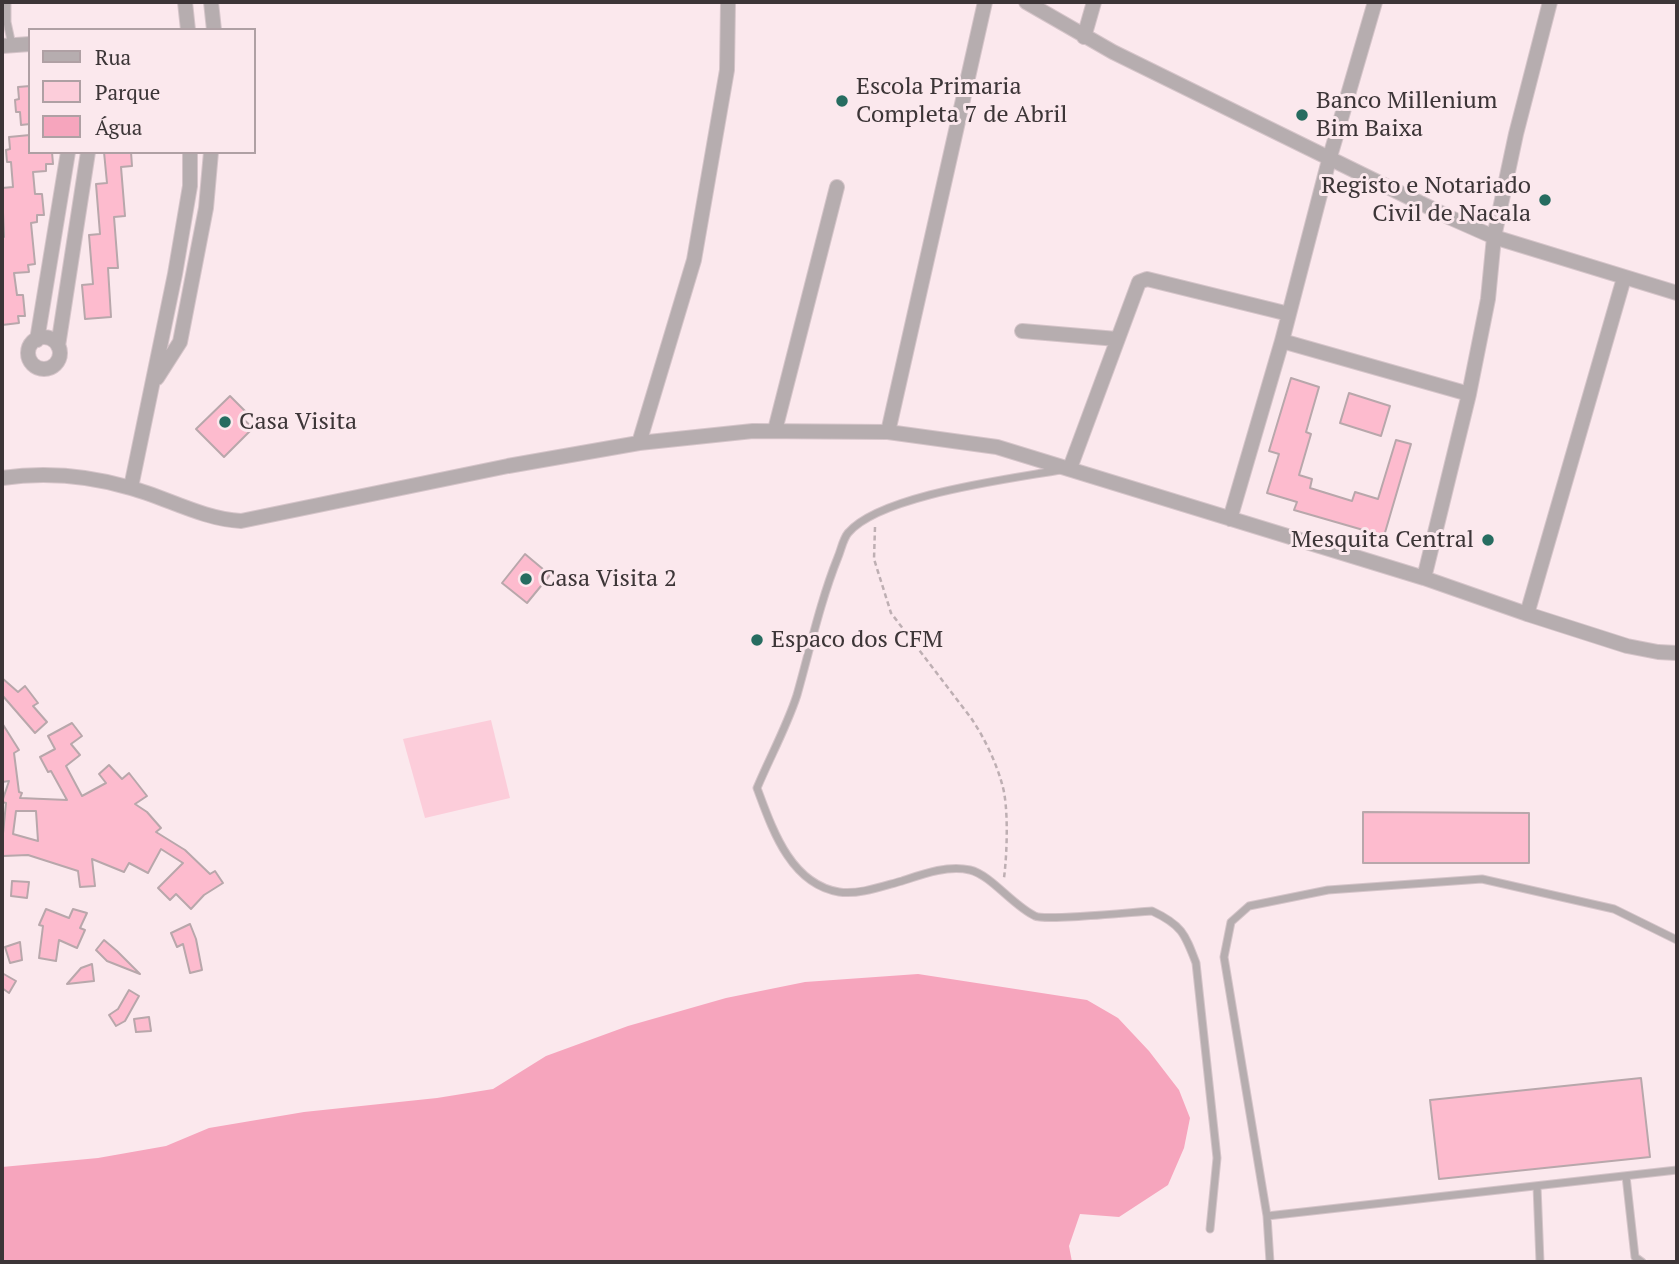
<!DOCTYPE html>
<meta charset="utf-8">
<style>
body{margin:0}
#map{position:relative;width:1679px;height:1264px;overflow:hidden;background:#fbe8ed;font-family:"PT Serif",serif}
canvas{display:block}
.frame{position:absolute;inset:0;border:4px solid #3c3537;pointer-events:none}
.legend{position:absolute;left:28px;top:28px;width:228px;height:126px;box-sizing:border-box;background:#fbe8ed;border:2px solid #afa0a4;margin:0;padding:9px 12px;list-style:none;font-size:21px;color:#3c3537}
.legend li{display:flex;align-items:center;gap:14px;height:35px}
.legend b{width:35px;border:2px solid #afa0a4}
</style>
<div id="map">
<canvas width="1679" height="1264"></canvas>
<div class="frame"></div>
<ul class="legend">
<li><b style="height:9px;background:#b6adaf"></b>Rua</li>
<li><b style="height:19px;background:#fccdda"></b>Parque</li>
<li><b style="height:19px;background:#f6a5bd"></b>Água</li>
</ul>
</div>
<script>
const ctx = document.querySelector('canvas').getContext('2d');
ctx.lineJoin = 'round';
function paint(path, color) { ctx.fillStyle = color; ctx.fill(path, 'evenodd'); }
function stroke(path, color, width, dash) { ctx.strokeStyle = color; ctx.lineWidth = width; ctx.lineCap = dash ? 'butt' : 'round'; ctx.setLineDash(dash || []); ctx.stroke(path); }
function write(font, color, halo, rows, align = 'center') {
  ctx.font = font + ' "PT Serif",serif'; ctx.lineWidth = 6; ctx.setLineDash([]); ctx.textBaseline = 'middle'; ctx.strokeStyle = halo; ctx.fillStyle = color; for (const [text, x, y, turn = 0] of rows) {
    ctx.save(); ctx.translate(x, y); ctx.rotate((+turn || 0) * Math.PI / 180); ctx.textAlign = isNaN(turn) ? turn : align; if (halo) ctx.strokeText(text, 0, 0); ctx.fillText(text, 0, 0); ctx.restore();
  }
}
const green = new Path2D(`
 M491 720 510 798 425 818 403 739Z`);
const water = new Path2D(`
 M918 974 1087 1000 1118 1018 1149 1051 1179 1090 1190 1118 1184 1148 1168 1185 1119 1217 1080 1214 1069 1246 1072 1262H2V1167L98 1158 166 1146 209 1128 304 1112 437 1098 493 1089 546 1056 628 1026 726 998 805 982Z`);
const building = new Path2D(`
 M30 86V124L21 125 20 112H16L15 100 19 99 18 87Z
 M30 135V152H52L53 164H46V171L33 172 35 194H42L44 215H37V222L31 223 35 264 28 265 29 272 14 273 17 295H23L25 316H18L19 323 2 325V237H4L2 188 13 187 11 162H7L6 150 10 149 9 137Z
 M104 152H131L132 166 121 167 125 216 114 217 118 268H108L111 317 85 319 82 285 93 284 89 235 100 234 96 184 107 183Z
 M1291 378 1319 387 1306 432 1311 434 1299 475 1312 479 1310 488 1352 501 1355 492 1378 499 1396 440 1411 444 1384 536 1294 510 1297 502 1267 493 1279 454 1269 451Z
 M1349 393 1390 406 1381 436 1340 423Z
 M230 396 246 412 241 417 253 428 224 457 196 429Z
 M525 554 550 575 527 603 502 583Z
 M2 678 18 692 25 686 38 703 33 706 47 722 35 733 2 695Z
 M2 723 19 750 14 753 19 792 22 793 20 798 67 800 51 771 48 772 40 757 55 749 48 736 72 723 82 736 71 744 80 755 66 766 82 796 106 783 99 774 109 765 122 779 129 773 147 796 135 804 147 812 161 828 156 832 185 850 210 874 215 871 223 883 204 895 191 909 176 894 170 900 158 888 183 863 161 849 148 873 129 863 124 872 92 859 95 886 80 887 78 871 28 855 3 856 2 844 6 803 2 802 9 781 2 782ZM16 811H36L38 841 13 834Z
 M1363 812 1529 813V863H1363Z
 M12 881 29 882 27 898 11 896Z
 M46 909 69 918 73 909 87 913 80 928 85 930 77 948 59 940 56 961 39 958 43 926 39 925Z
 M190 924 196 939 202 970 190 973 183 944 177 947 171 933Z
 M104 940 117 951 140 974 107 961 96 950Z
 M20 942 22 960 10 963 5 947Z
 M92 964 94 981 67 984 81 968Z
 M2 973 16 981 9 993 2 988Z
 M129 990 139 996 125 1021 116 1026 109 1015 118 1009Z
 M149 1017 151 1031 136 1032 134 1019Z
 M1641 1078 1650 1157 1439 1179 1430 1100Z`);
const path = new Path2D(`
 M875 527 874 559 891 613 971 718C984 737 996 762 1002 784 1009 806 1007 855 1004 878`);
const lane = new Path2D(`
 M7 2V22L12 45
 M1060 470C1010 479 880 495 848 533 843 539 841 550 838 557 820 602 810 649 797 695 787 726 770 757 757 788 772 828 790 884 839 892 859 895 883 886 902 881 923 874 947 865 970 870 991 875 1013 906 1035 916 1044 921 1134 912 1152 911 1182 925 1185 934 1196 963L1217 1158 1210 1229
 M1626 1176 1635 1257 1642 1262
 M1537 1186 1540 1262
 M1267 1216 1677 1170
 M1270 1262 1267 1216 1224 957 1231 922 1249 906 1328 890 1482 879 1614 909 1677 940`);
const street = new Path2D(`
 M185 2 188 30
 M211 2 214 30
 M1026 2 1113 52 1451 218 1494 237 1677 293
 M1084 37 1094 2
 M2 46 30 44
 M1022 331 1117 339
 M28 353a16 16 0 1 1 32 0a16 16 0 1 1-32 0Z
 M37 340 68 152
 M1282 341 1469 394
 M58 346 88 152
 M157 378 180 342 206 208 211 152
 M775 430 837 187
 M888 432 985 2
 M639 443 694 260 727 70 728 2
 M1070 468 1139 282 1147 279 1289 314
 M2 478C44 472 90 476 131 488 167 498 203 519 241 521L508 466 639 443 753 431 888 432 997 447 1424 578 1527 614 1627 646 1658 652 1677 653
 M131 487 175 274 190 186V152
 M1230 519 1282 341 1329 160 1375 2
 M1424 578 1469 394 1488 299 1494 237 1516 134 1550 2
 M1527 614 1624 278`);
const markers = [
 [842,101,7,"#266c60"],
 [1302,115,7,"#266c60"],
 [1545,200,7,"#266c60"],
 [225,422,7,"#266c60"],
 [1488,540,7,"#266c60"],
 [526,579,7,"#266c60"],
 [757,640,7,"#266c60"]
];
const poiNames = [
 ["Escola Primaria",856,87],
 ["Completa 7 de Abril",856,115],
 ["Banco Millenium",1316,101],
 ["Bim Baixa",1316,129],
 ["Registo e Notariado",1531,186,"right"],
 ["Civil de Nacala",1531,214,"right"],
 ["Casa Visita",239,422],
 ["Mesquita Central",1474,540,"right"],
 ["Casa Visita 2",540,579],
 ["Espaco dos CFM",771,640]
];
paint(green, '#fccdda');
paint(water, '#f6a5bd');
paint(building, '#fdbbce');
stroke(building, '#b8a7ab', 2);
stroke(lane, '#d5c4c9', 9);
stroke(street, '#d5c4c9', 16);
stroke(path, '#beafb3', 2.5, [5, 3.5]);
stroke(lane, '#b6adaf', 7);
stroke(street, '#b6adaf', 14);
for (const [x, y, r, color] of markers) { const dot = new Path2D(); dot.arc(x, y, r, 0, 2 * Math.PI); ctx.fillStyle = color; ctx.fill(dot); stroke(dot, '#fbe8ed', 2.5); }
write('24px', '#3c3537', '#fbe8ed', poiNames, 'left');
</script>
